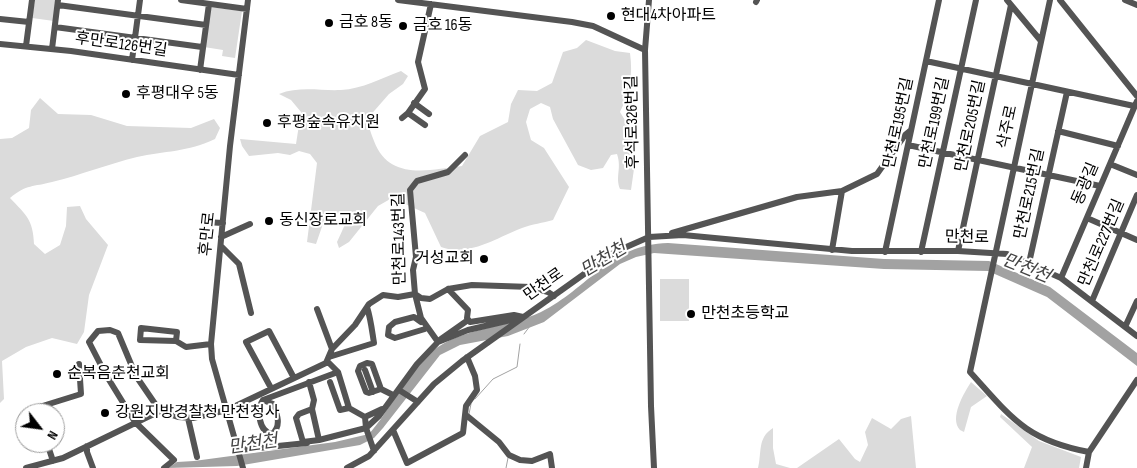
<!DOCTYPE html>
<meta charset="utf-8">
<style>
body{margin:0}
#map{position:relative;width:1137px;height:468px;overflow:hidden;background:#fff;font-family:"Sofia Sans Condensed",sans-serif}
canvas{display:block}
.north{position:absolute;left:15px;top:403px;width:50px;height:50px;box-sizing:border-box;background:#fff;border:1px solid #999;border-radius:50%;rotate:120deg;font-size:14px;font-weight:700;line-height:20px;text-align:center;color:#000}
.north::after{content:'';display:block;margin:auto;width:18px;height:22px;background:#000;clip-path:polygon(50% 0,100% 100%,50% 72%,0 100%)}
</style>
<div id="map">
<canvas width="1137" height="468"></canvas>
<div class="north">N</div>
</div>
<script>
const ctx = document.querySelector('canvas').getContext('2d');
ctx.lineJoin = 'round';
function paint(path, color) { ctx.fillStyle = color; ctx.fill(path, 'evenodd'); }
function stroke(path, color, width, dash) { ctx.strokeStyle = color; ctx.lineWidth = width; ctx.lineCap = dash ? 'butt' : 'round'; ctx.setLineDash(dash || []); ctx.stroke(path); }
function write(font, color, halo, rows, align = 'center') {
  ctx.font = font + ' "Sofia Sans Condensed","Noto Sans KR",sans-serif'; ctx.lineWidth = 4; ctx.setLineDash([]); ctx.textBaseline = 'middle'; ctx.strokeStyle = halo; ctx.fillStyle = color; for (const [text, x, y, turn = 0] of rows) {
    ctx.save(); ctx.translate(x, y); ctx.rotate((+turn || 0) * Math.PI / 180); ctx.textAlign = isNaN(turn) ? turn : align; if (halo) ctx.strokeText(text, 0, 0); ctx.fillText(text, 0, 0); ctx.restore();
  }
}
const green = new Path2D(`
 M35 0H56L54 21 32 18Z
 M210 7 242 11 235 58 222 56 223 50 204 47Z
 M586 40 615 51 630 53C633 76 630 91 620 112L632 132 634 169 631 190 620 189C615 176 622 169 617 154L611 155 603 168 591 170 578 165 553 119 550 107 541 103 530 109 526 122 531 140 544 148 569 187 553 220C543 223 532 224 522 228 496 238 469 257 441 247L425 213 392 198 378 206 349 242 339 248 337 242 348 218 340 213 326 215 316 244 307 242 317 163 310 154 299 151 290 155 278 153 249 156 242 146 240 139 296 144 301 112 291 100 279 94C299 86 320 91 341 90 362 89 382 78 401 71L408 76 403 84 389 94 368 118C368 126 371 133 374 141 389 181 428 170 462 166L480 136 508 122 511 104 518 90 537 91 552 83 563 52 577 48Z
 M40 98 58 114 91 115 127 126 191 128 214 119 220 128 215 139C188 152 164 151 137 157 108 164 81 175 52 182 33 187 27 184 10 198 26 215 33 219 34 244L45 254 60 245 66 226 67 207 80 206 86 219 108 245 89 295 84 332 77 344 52 338 26 347 2 361 4 399 0 403V139L12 138 29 128 31 110Z
 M660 279H689V321H660Z
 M971 382 987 396 971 407 964 432 960 430C949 418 964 393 971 382Z
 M1001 414 1039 441 1081 457 1079 468H1024L1032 447 1000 417Z
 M911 416 916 468H797L839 439 855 459 860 462 868 445 865 432 872 418 891 429 901 419Z
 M773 428V448L776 464 790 468H758C762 453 757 438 773 428Z`);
const water = new Path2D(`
 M668 243 884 259 989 261 1050 287 1137 353V366L1047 297 988 271 884 269 654 253 636 257 620 264 544 322 508 336 460 345 440 355 383 428 374 438 360 445 237 466 168 468 177 462 194 461 335 442 369 434C391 410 406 371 431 352 464 326 505 329 541 312 588 289 610 244 668 243Z`);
const stream = new Path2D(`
 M524 334 530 326
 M475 399 493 379 517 367 520 344
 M469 414 471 404
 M506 468 508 458`);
const minor = new Path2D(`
 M181 0 247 9
 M398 0 572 22 593 26 645 50
 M649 0 645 50 651 406 654 468
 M1007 0 1041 41
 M1050 0 970 372C1011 417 1025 440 1089 452
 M1060 0 1137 96
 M1125 0 1137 5
 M756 2 757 0
 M58 5 206 25
 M0 19 29 22
 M55 27 202 47
 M0 44 71 51 239 75
 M26 46 32 0
 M52 49 58 0
 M132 60 140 0
 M926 61 1134 106
 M200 70 209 4
 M414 103 429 114
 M408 113 425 125
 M402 118 408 113 425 89 418 62 431 4
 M1058 131 1118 146
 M908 145 1100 186
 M1110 164 1137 175
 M1087 218 1137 240
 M205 222 223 223
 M672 233 797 197 842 191 877 174 905 135 911 130
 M221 237 250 224
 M221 246 239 264 251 313
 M832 250 842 191
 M958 251 1011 5
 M885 252 939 0
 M921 252 976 0
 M1029 263 1067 92
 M1061 278 1137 101
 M448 289 468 310 467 318 470 322 514 315 523 317
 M1092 301 1137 195
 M317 309 332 349
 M421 322 414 317 395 322 389 327 388 335 395 338 425 329
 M1125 327 1137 301
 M441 339 468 320
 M176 341 140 340 141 328 177 332 176 341 186 347 211 344
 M438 342 468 330 515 319
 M329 357 374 343C372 331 371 320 367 307
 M326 363H329L338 372 349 408
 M365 370 373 392
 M309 382 314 400 312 409 319 440
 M330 382 340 410 349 408 365 417 366 428 374 451
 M271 388 246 342 269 331 294 378
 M381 389 369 393 366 392 358 371 360 366 367 363 372 364 381 389 393 395
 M399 390 418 402
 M263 400 273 404C277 414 282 426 272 434 259 432 256 410 263 400L338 372
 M312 409 299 414 296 418 303 442 319 440 366 428 379 416 417 364 438 342 421 318 415 294 413 270 416 257 410 190 417 181 448 172 465 155
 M160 411 136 376 118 333 110 330 98 331 89 342 106 375 135 422 174 460 164 468
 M38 413 36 408 81 394 79 364
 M466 415 499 442 509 455 520 460 532 461 550 454 552 468
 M365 417 382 409
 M188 418 197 457
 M393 430 407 463 463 433 466 406 477 390 475 376 467 357
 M47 443 53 461
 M87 446V452L93 468
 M239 450 307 443
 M26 468 63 458 160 411 178 417 193 418 227 410 326 363 332 349 355 325 369 304 383 295 398 297 415 294 421 298 430 299 448 289 472 285 531 287 548 292 554 296
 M243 468 212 359 211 344 230 146 248 0
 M347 468 369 456 434 384 462 361 615 252 649 237 683 235 852 251H958L1007 254 1061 278 1137 336
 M1086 468 1089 452 1137 380`);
const markers = [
 [611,16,5,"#000"],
 [329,23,5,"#000"],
 [403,26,5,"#000"],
 [126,94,5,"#000"],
 [267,123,5,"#000"],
 [269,221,5,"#000"],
 [484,259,5,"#000"],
 [691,314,5,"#000"],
 [57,374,5,"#000"],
 [105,413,5,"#000"]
];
const poiNames = [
 ["현대4차아파트",621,16],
 ["금호 8동",339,23],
 ["금호 16동",413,26],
 ["후평대우 5동",136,94],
 ["후평숲속유치원",277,123],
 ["동신장로교회",279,221],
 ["거성교회",474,259,"right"],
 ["만천초등학교",701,314],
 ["순복음춘천교회",67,374],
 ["강원지방경찰청 만천청사",115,413]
];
const streetNames = [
 ["후만로126번길",121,45,8],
 ["후석로326번길",633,122,-91],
 ["만천로195번길",899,123,-78],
 ["만천로199번길",935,123,-78],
 ["만천로205번길",971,126,-78],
 ["삭주로",1008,127,-78],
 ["동광길",1086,184,-67],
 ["만천로215번길",1030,194,-78],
 ["후만로",208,234,-84],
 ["만천로",967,238,1],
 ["만천로143번길",400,239,-91],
 ["만천로227번길",1102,243,-67],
 ["만천로",544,285,-35]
];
const waterNames = [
 ["만천천",604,260,-31],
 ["만천천",1026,269,22],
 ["만천천",253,445,-8]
];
paint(green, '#dbdbdb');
paint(water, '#a2a2a2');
stroke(stream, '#a2a2a2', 1);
stroke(minor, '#545454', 6);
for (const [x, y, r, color] of markers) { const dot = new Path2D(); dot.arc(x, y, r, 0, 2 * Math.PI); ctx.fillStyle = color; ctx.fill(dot); stroke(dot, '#fff', 2); }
write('16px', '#000', '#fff', poiNames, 'left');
write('16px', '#000', '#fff', streetNames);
write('italic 18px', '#434343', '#fff', waterNames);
</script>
